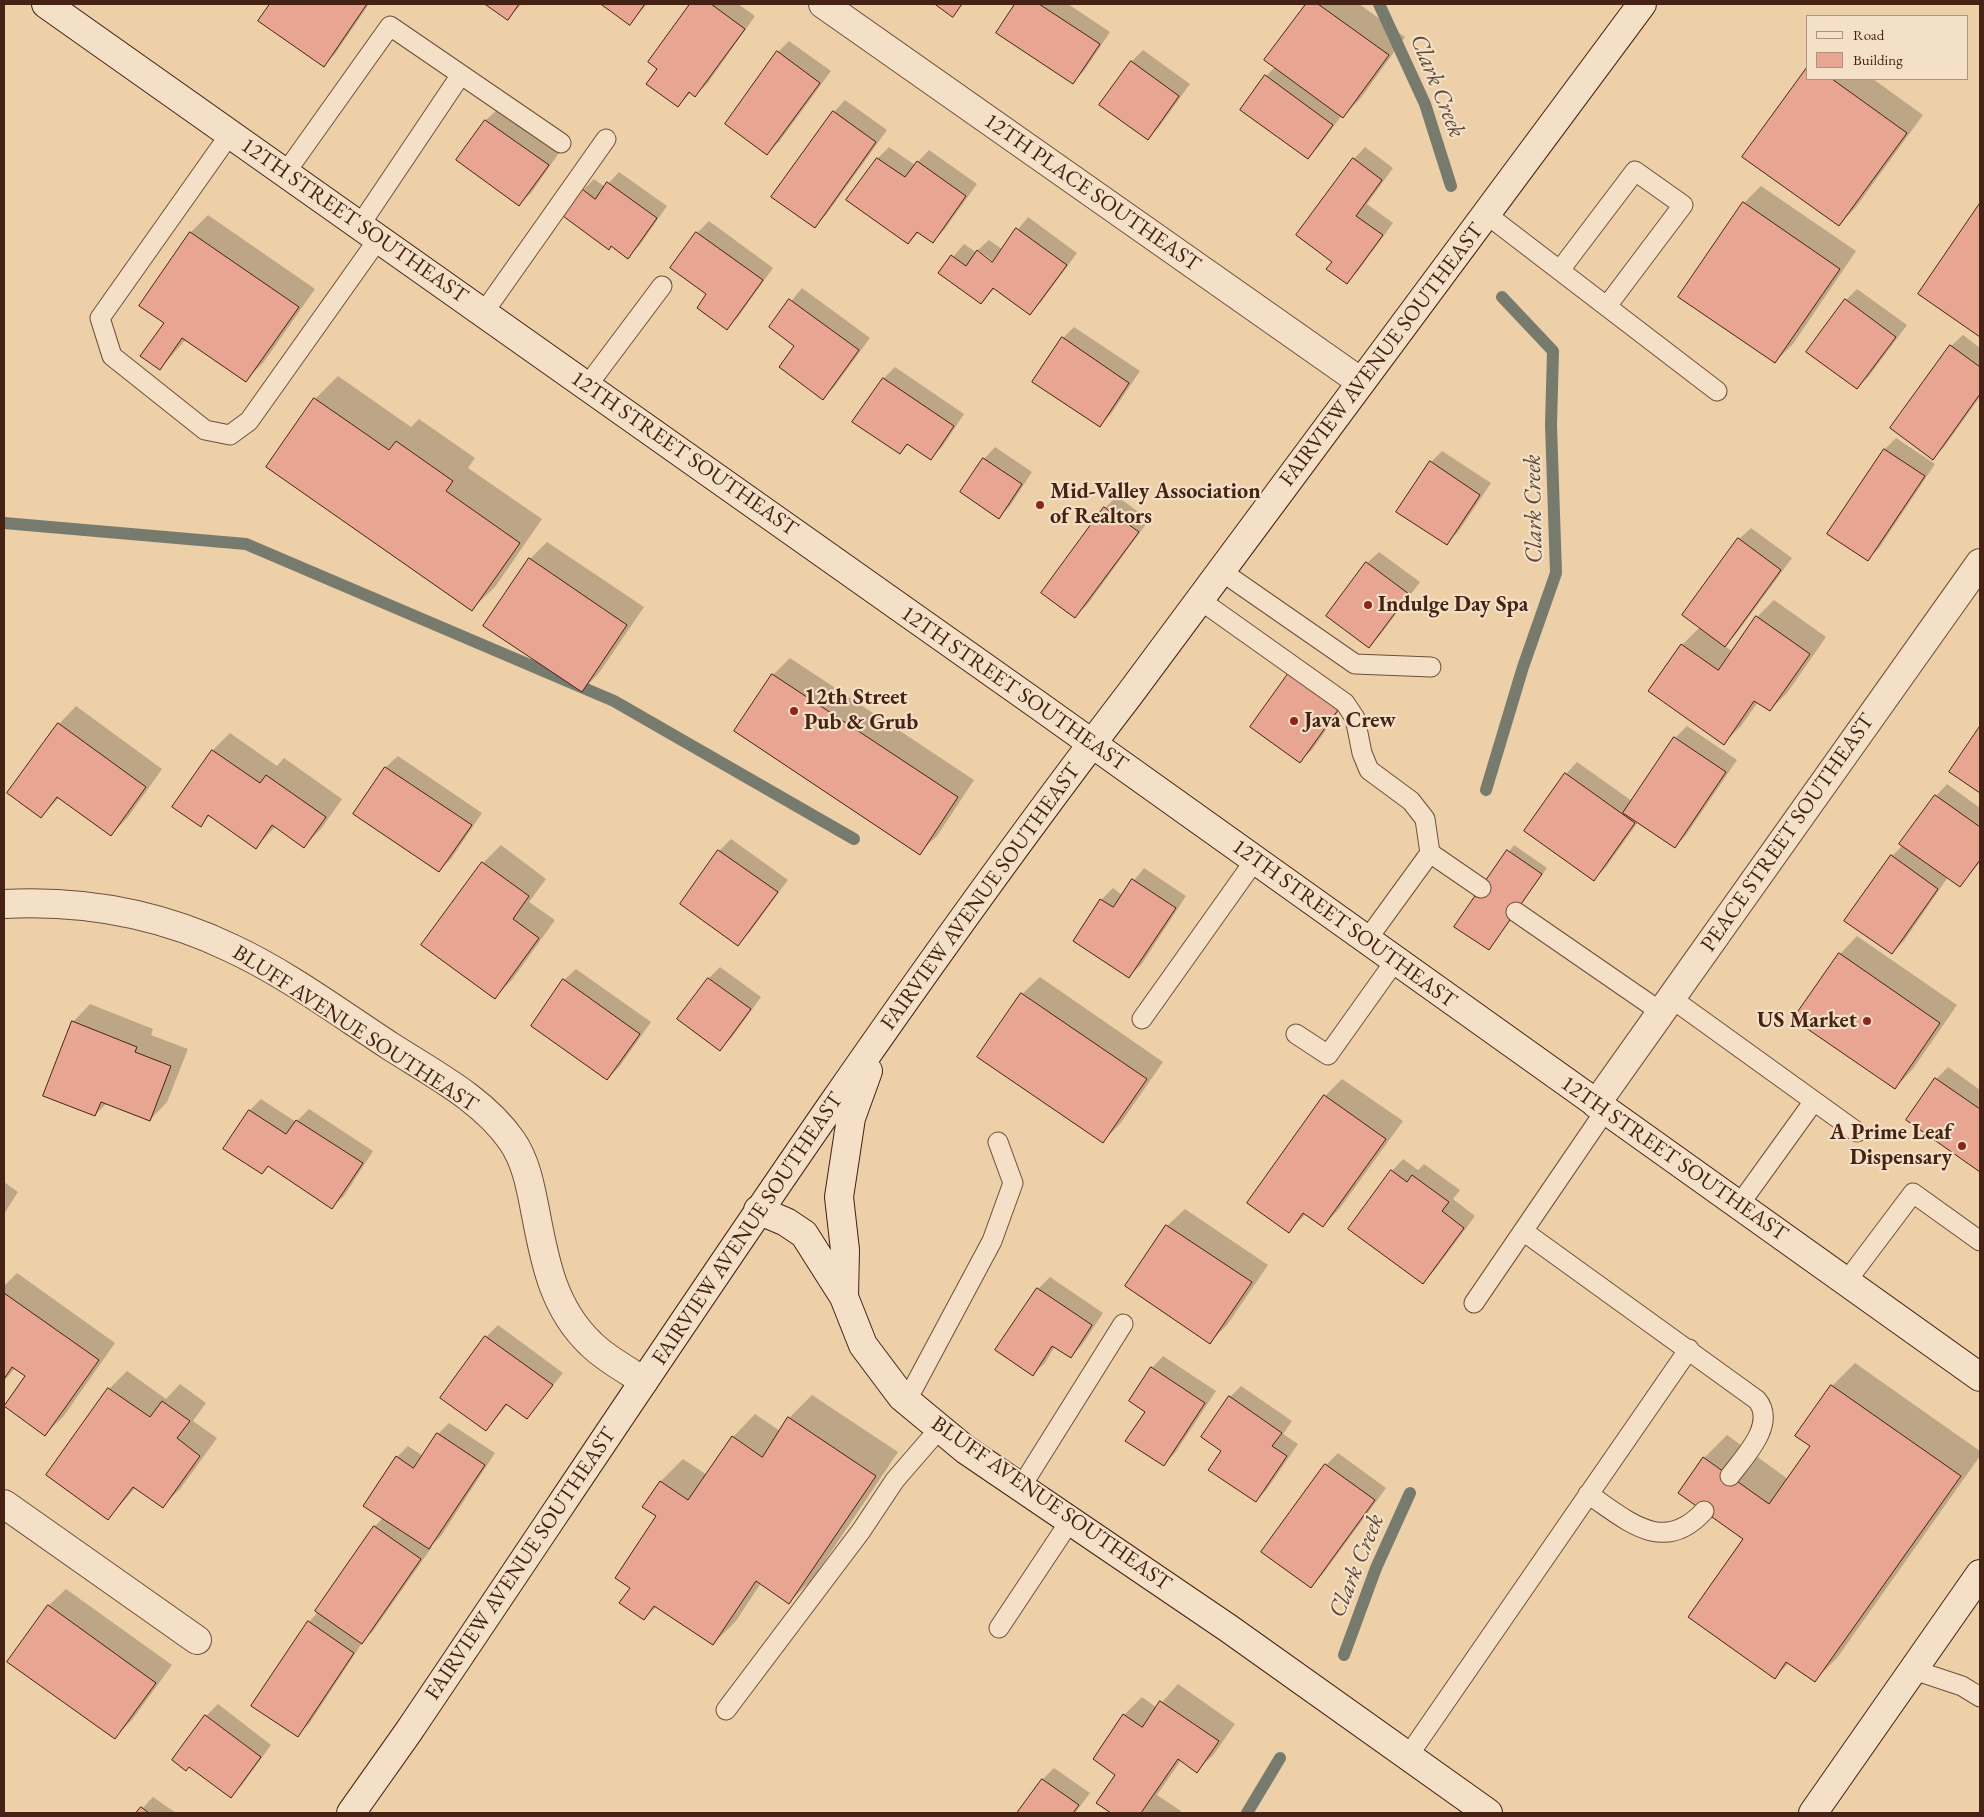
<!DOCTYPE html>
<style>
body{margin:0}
#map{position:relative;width:1984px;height:1817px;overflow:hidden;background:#edd0a8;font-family:"EB Garamond",serif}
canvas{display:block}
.frame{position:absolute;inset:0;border:5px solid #452214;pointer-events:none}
.legend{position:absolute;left:1806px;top:15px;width:162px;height:65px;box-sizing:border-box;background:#f3e0c6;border:1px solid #ad947f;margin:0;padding:6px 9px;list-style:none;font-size:15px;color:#452214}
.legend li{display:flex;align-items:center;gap:10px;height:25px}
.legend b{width:25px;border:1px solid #ad947f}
</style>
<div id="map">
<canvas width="1984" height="1817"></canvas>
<div class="frame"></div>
<ul class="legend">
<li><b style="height:6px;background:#f3e0c6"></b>Road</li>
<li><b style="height:14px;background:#e7a592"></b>Building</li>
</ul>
</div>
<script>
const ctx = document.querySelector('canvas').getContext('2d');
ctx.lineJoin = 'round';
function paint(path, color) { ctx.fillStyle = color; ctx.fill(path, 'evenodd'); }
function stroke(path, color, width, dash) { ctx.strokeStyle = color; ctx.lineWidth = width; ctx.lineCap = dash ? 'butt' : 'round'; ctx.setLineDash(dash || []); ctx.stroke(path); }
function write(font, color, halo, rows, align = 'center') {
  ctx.font = font + ' "EB Garamond",serif'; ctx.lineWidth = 4.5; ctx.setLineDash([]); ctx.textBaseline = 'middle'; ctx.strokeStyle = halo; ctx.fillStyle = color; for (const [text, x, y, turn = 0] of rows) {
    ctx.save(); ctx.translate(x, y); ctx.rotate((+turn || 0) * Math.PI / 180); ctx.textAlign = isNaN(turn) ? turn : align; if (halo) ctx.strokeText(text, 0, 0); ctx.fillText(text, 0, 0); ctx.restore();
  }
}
const shadow = new Path2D(`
 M271 4H369L335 54 323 65 259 21Z
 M487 4H522L508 18Z
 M603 4H647L630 23Z
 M692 4H738L755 16 707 84 695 95 691 92 678 106 659 69 649 62Z
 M1017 4H1068L1110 32 1084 71 1072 83 998 33Z
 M1307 4H1359L1405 37 1360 99 1343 116 1342 115 1319 146 1308 157 1266 76 1275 67 1266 60Z
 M789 41 831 71 779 142 767 153 778 52Z
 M1143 50 1190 84 1159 127 1148 138 1132 61Z
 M1808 79H1873L1923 115 1856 207 1839 225Z
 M845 100 887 130 826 215 814 226 834 112Z
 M498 109 559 153 531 193 519 204 458 160 486 120Z
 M889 147 915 165 929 150 977 184 944 230 933 241 919 232 908 243 848 200 878 158Z
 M1365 147 1393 168 1367 204 1393 223 1358 271 1346 283 1333 261 1354 159Z
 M619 172 667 206 639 246 627 257 583 190 594 179 605 187Z
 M1761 186 1856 251 1793 344 1775 362 1744 203Z
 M1980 205V335L1919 294Z
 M208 215 315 289 263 363 246 380 186 339 160 369 165 323 141 305 191 232Z
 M1028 217 1077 253 1041 302 1030 313 995 288 981 303 940 272 964 244 996 266 997 264 978 250 989 240 1002 249Z
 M709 221 773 268 738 317 727 328 708 294 671 268 697 233Z
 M802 288 870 338 834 387 823 398 796 345 770 327Z
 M1857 289 1907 325 1869 376 1857 388 1846 300Z
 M1074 327 1140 371 1111 414 1100 425 1063 338Z
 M1963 335 1980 348V397L1944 447 1933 458 1951 346Z
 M895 367 964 414 942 447 931 458 909 444 900 452 854 422 884 378Z
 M338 376 411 427 419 419 475 458 468 468 542 519 495 587 472 609 268 466 315 399Z
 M1896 438 1935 464 1879 548 1868 559 1884 450Z
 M995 447 1032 472 1010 506 999 517 984 459Z
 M1442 451 1491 483 1458 532 1446 544 1431 462Z
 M1117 496 1149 520 1087 605 1075 616 1043 592 1105 508Z
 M1751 528 1792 558 1736 634 1725 646 1733 652 1757 617 1774 600 1826 637 1787 693 1770 710 1758 702 1741 726 1724 743 1682 645 1700 627 1739 539Z
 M547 542 644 607 599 673 582 691 530 559Z
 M1379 552 1420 582 1380 635 1369 647 1367 563Z
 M790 658 974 780 937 836 919 853 773 675Z
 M1300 664 1348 698 1312 750 1300 761 1289 675Z
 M76 706 162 769 128 817 111 835 59 798 41 816 9 793 59 724Z
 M1687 726 1737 760 1686 835 1675 847 1638 822 1606 867 1594 879 1566 774 1577 762 1632 801 1675 738Z
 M1980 728V791L1951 771Z
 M230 733 277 766 284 758 342 799 321 829 304 846 276 826 256 847 210 815 200 825 174 806 213 750Z
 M398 756 482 813 451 859 439 871 355 814 386 767Z
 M1947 784 1980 808V862L1960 886 1948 877 1904 941 1892 953V856L1903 845 1936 796Z
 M731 839 788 880 749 933 738 944 681 904 719 851Z
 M501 845 546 879 529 902 555 920 512 980 495 997 423 945 483 863Z
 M1514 845 1547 868 1489 949 1456 926Z
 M1144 868 1186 896 1141 965 1129 976 1075 940 1101 900 1113 888 1122 895Z
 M1857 936 1957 1005 1912 1070 1895 1088 1795 1019 1840 954Z
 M720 967 761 997 732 1037 720 1049 679 1018 709 978Z
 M576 969 651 1022 619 1067 607 1079 564 980Z
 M1040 977 1163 1062 1120 1124 1103 1141 1022 994Z
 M90 1004 153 1029 151 1035 188 1049 167 1102 150 1120 107 1103 95 1115 73 1022Z
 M1948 1067 1980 1090V1170L1908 1119 1936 1079Z
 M1342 1079 1403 1121 1340 1208 1323 1226 1306 1214 1289 1231 1325 1096Z
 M261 1099 296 1122 309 1109 373 1151 344 1196 332 1207 269 1166 262 1173 225 1148 250 1110Z
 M1403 1159 1418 1170 1424 1164 1460 1190 1453 1199 1475 1216 1434 1271 1423 1282 1392 1171Z
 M4 1182 18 1192 4 1214Z
 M1185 1209 1268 1265 1227 1325 1210 1342 1127 1286 1167 1226Z
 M17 1273 115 1343 63 1417 45 1434 27 1376 15 1368 4 1381V1286Z
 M1050 1277 1103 1313 1082 1345 1070 1357 1055 1346 1045 1363 1033 1374 1038 1289Z
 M498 1325 563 1373 527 1418 508 1404 486 1430 442 1398 486 1337Z
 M1163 1356 1216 1391 1175 1453 1164 1464 1147 1411 1152 1368Z
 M1855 1363 1980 1451V1456L1837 1658 1814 1681 1789 1663 1775 1677 1745 1538 1704 1458 1727 1435 1788 1479 1812 1446 1797 1435 1832 1386Z
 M127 1371 166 1399 180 1384 206 1403 193 1421 217 1438 180 1489 163 1506 136 1487 108 1519 48 1475 109 1389Z
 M1241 1386 1292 1421 1283 1434 1298 1444 1267 1489 1256 1501 1223 1451 1230 1397Z
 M812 1395 898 1452 812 1580 789 1602 761 1583 736 1621 713 1644 657 1606 644 1619 631 1587 658 1516 661 1481 683 1459 707 1475 733 1437 755 1414 780 1431 789 1418Z
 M449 1423 495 1453 441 1536 431 1546 432 1547 373 1631 364 1640 309 1724 297 1735 309 1622 318 1612 316 1611 375 1526 384 1517 397 1457 408 1446 423 1456 438 1434Z
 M1338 1453 1386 1488 1322 1575 1310 1587 1263 1552 1326 1465Z
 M66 1589 172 1665 132 1720 115 1737 48 1606Z
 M1178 1684 1235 1724 1214 1754 1197 1771 1181 1760 1157 1795 1181 1811 1179 1813H1113L1098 1803 1117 1774 1094 1759 1124 1715 1142 1697 1157 1708Z
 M218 1704 271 1745 242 1785 230 1796 189 1766 206 1716Z
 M1054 1768 1090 1793 1075 1813H1019L1043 1779Z
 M153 1797 176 1813H138Z`);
const stream = new Path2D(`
 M1379 4 1425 104 1451 186
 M4 523 246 544 614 701 854 839
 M1486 790 1523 667 1556 573 1551 425 1553 351 1502 297
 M1344 1655 1376 1568 1410 1493
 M1247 1813 1280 1758`);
const building = new Path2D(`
 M270 4H367L324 67 258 21Z
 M485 4H519L508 20Z
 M601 4H645L630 25Z
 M690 4H711L745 29 695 97 689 92 678 107 646 84 657 69 648 62Z
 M935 4H962L953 17Z
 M1015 4H1039L1100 44 1073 84 996 33Z
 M1306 4H1318L1389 55 1343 118 1264 60Z
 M777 51 820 83 767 155 725 124Z
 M1131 61 1179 96 1148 140 1099 105Z
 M1808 66V79H1832L1907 133 1839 226 1742 157Z
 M1265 75 1333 125 1308 159 1240 110Z
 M833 111 876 142 815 228 771 197Z
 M485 120 549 165 519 206 456 160Z
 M877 158 905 177 917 161 966 196 933 243 917 232 908 244 846 200Z
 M1353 158 1382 180 1356 216 1383 235 1347 284 1326 269 1332 262 1296 235Z
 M607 182 657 218 628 259 611 246 609 250 563 216 582 189 595 199Z
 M1743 202 1840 269 1775 363 1678 297Z
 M1980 203V337L1918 294Z
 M1016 228 1067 265 1030 315 993 288 981 304 938 273 951 255 966 266 977 250 992 262Z
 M190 232 299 307 246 382 182 338 160 370 140 356 164 323 139 306Z
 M696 232 763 280 727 330 697 308 706 294 670 268Z
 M789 299 859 350 823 400 779 367 794 346 769 327Z
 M1845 299 1896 337 1857 389 1806 352Z
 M1062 337 1129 383 1100 427 1032 382Z
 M1950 345 1980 367V394L1933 460 1890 428Z
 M883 378 954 426 931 460 907 444 900 454 852 422Z
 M314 398 389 450 396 441 453 481 446 491 520 543 472 611 266 467Z
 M1884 449 1925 476 1868 561 1827 534Z
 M983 458 1022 484 999 519 960 492Z
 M1430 461 1480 495 1447 545 1396 512Z
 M1104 507 1139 532 1075 618 1041 593Z
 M1738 538 1781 570 1725 647 1682 615Z
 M529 558 627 625 582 692 483 626Z
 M1366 562 1409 594 1369 648 1326 616Z
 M1756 616 1810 654 1770 711 1754 701 1724 745 1648 691 1681 644 1718 670Z
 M772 674 958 797 920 855 734 731Z
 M1288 674 1338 710 1300 763 1250 727Z
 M58 723 146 787 111 836 57 797 41 818 7 793Z
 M1980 726V793L1949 772Z
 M1674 737 1726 772 1675 848 1623 813Z
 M212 750 260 783 266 775 326 817 304 848 272 825 256 849 208 815 201 827 172 807Z
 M385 767 472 825 439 872 353 814Z
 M1565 773 1635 823 1594 881 1524 831Z
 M1935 795 1980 827V860L1960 887 1899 844Z
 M718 850 778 892 738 946 680 904Z
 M1507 850 1542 874 1489 950 1454 927Z
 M1891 855 1938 889 1892 954 1844 921Z
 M482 862 529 896 513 919 539 938 495 999 421 945Z
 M1132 879 1176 908 1129 978 1073 941 1100 899 1113 907Z
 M1839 953 1940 1023 1895 1089 1793 1019Z
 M708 978 751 1009 720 1051 677 1019Z
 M563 979 640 1034 607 1080 531 1026Z
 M1021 993 1147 1079 1103 1143 977 1057Z
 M72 1021 137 1047 135 1052 171 1066 150 1121 101 1102 95 1116 43 1096Z
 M1935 1078 1980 1109V1172L1906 1120Z
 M1324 1095 1386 1139 1323 1227 1303 1213 1289 1233 1247 1203Z
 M249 1110 286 1134 296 1120 363 1163 332 1209 268 1166 262 1174 223 1149Z
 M1391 1170 1407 1182 1412 1175 1449 1202 1442 1211 1464 1228 1423 1284 1348 1229Z
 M1166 1225 1252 1282 1210 1344 1125 1286Z
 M1037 1288 1092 1325 1071 1358 1052 1346 1033 1376 995 1350Z
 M4 1293 99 1360 45 1436 4 1406 25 1376 12 1367 4 1379Z
 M485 1336 553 1385 527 1419 506 1404 486 1431 440 1398Z
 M1151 1367 1205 1403 1164 1466 1125 1441 1145 1412 1129 1401Z
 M1831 1385 1961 1476 1815 1682 1786 1662 1775 1679 1688 1617 1743 1539 1678 1493 1703 1457 1769 1504 1810 1446 1795 1436Z
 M108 1388 150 1417 162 1401 190 1421 177 1438 200 1456 163 1508 133 1487 108 1520 46 1475Z
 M1229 1396 1282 1433 1272 1446 1287 1456 1256 1502 1208 1470 1221 1451 1201 1437Z
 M788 1417 876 1476 789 1604 756 1581 713 1645 654 1606 644 1620 619 1603 630 1588 615 1578 656 1516 642 1507 660 1481 688 1500 732 1436 762 1457Z
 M437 1433 485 1465 429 1549 363 1506 396 1456 413 1468Z
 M1325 1464 1375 1500 1311 1588 1261 1552Z
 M374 1526 421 1559 362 1644 315 1611Z
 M48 1605 156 1683 115 1739 7 1662Z
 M308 1621 354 1653 298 1737 251 1706Z
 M1160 1701 1219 1741 1197 1773 1178 1759 1141 1813H1111L1096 1803 1115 1775 1093 1759 1123 1714 1142 1727Z
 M205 1715 261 1757 231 1798 189 1767 186 1771 172 1760Z
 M1042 1779 1079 1805 1073 1813H1017Z
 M141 1807 149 1813H136Z`);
const lane = new Path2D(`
 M230 134 100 318 112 356 205 430 230 435 249 421 379 238
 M286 172 390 26 561 143
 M1486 214 1717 391
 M360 225 460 76
 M1560 270 1635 171 1683 205 1607 306
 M484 312 606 139
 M587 386 662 286
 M1221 571 1355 664 1431 667
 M1200 600 1345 703 1355 718 1362 753 1369 770 1411 801 1425 819 1430 853
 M1516 912 1661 1012
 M1366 941 1430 853 1481 888
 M1671 998 1857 1132
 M1142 1019 1255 860
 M1296 1034 1328 1055 1395 961
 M1739 1205 1814 1101
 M1523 1231 1757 1400C1777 1424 1744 1457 1730 1476
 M1846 1282 1913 1193 1980 1241
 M1474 1303 1605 1111
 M907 1400 992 1241 1013 1183 998 1142
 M1021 1487 1123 1324
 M1588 1494C1627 1520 1663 1556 1704 1511
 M999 1628 1070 1521
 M1914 1670 1962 1686 1980 1697
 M726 1710 861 1531 895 1480 940 1428
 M1408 1756 1689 1349`);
const street = new Path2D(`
 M823 4 1361 382
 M4 904C82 900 160 914 231 948 287 974 338 1012 390 1046 432 1073 483 1099 512 1141 527 1163 531 1190 536 1215 545 1263 554 1309 591 1344 606 1359 627 1370 644 1381
 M1596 1104 1980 563
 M4 1504 197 1640`);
const secondary = new Path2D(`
 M46 4 1038 705 1980 1377
 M868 1071 851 1118 839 1197 845 1250 844 1297 863 1345 902 1397 966 1450 1228 1628 1488 1813
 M758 1210 786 1222 804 1234 844 1297
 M351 1813 409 1731C644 1383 873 1029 1129 695L1642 4
 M1813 1813 1980 1574`);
const markers = [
 [1040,505,5,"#8f2418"],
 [1368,605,5,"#8f2418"],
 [794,711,5,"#8f2418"],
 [1294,721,5,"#8f2418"],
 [1867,1021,5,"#8f2418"],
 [1962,1146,5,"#8f2418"]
];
const streetNames = [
 ["12TH PLACE SOUTHEAST",1092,193,35],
 ["12TH STREET SOUTHEAST",354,221,35],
 ["FAIRVIEW AVENUE SOUTHEAST",1382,355,-53],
 ["12TH STREET SOUTHEAST",684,454,35],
 ["12TH STREET SOUTHEAST",1014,689,35],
 ["PEACE STREET SOUTHEAST",1788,833,-55],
 ["FAIRVIEW AVENUE SOUTHEAST",981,897,-54],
 ["12TH STREET SOUTHEAST",1344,924,36],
 ["BLUFF AVENUE SOUTHEAST",355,1029,33],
 ["12TH STREET SOUTHEAST",1674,1159,35],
 ["FAIRVIEW AVENUE SOUTHEAST",748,1229,-56],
 ["BLUFF AVENUE SOUTHEAST",1051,1504,35],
 ["FAIRVIEW AVENUE SOUTHEAST",521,1564,-56]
];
const poiNames = [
 ["Mid-Valley Association",1050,492],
 ["of Realtors",1050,517],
 ["Indulge Day Spa",1378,605],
 ["12th Street",804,698],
 ["Pub & Grub",804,723],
 ["Java Crew",1304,721],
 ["US Market",1857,1021,"right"],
 ["A Prime Leaf",1952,1133,"right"],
 ["Dispensary",1952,1158,"right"]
];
const waterNames = [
 ["Clark Creek",1437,86,68],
 ["Clark Creek",1534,509,-91],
 ["Clark Creek",1357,1566,-68]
];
paint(shadow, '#0003');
stroke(stream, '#777b6d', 12);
paint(building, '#e7a592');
stroke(building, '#452214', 1);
stroke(lane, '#6f4e39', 21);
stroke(street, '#6f4e39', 30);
stroke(secondary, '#452214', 30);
stroke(lane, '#f3e0c6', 19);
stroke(street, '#f3e0c6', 28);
stroke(secondary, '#f3e0c6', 28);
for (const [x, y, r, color] of markers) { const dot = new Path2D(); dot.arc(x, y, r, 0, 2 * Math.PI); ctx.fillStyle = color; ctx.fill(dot); stroke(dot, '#f3e0c6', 2); }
write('22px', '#452214', '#f3e0c6', streetNames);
write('bold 22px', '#452214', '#f3e0c6', poiNames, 'left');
write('italic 24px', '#5a4739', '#f3e0c6', waterNames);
</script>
